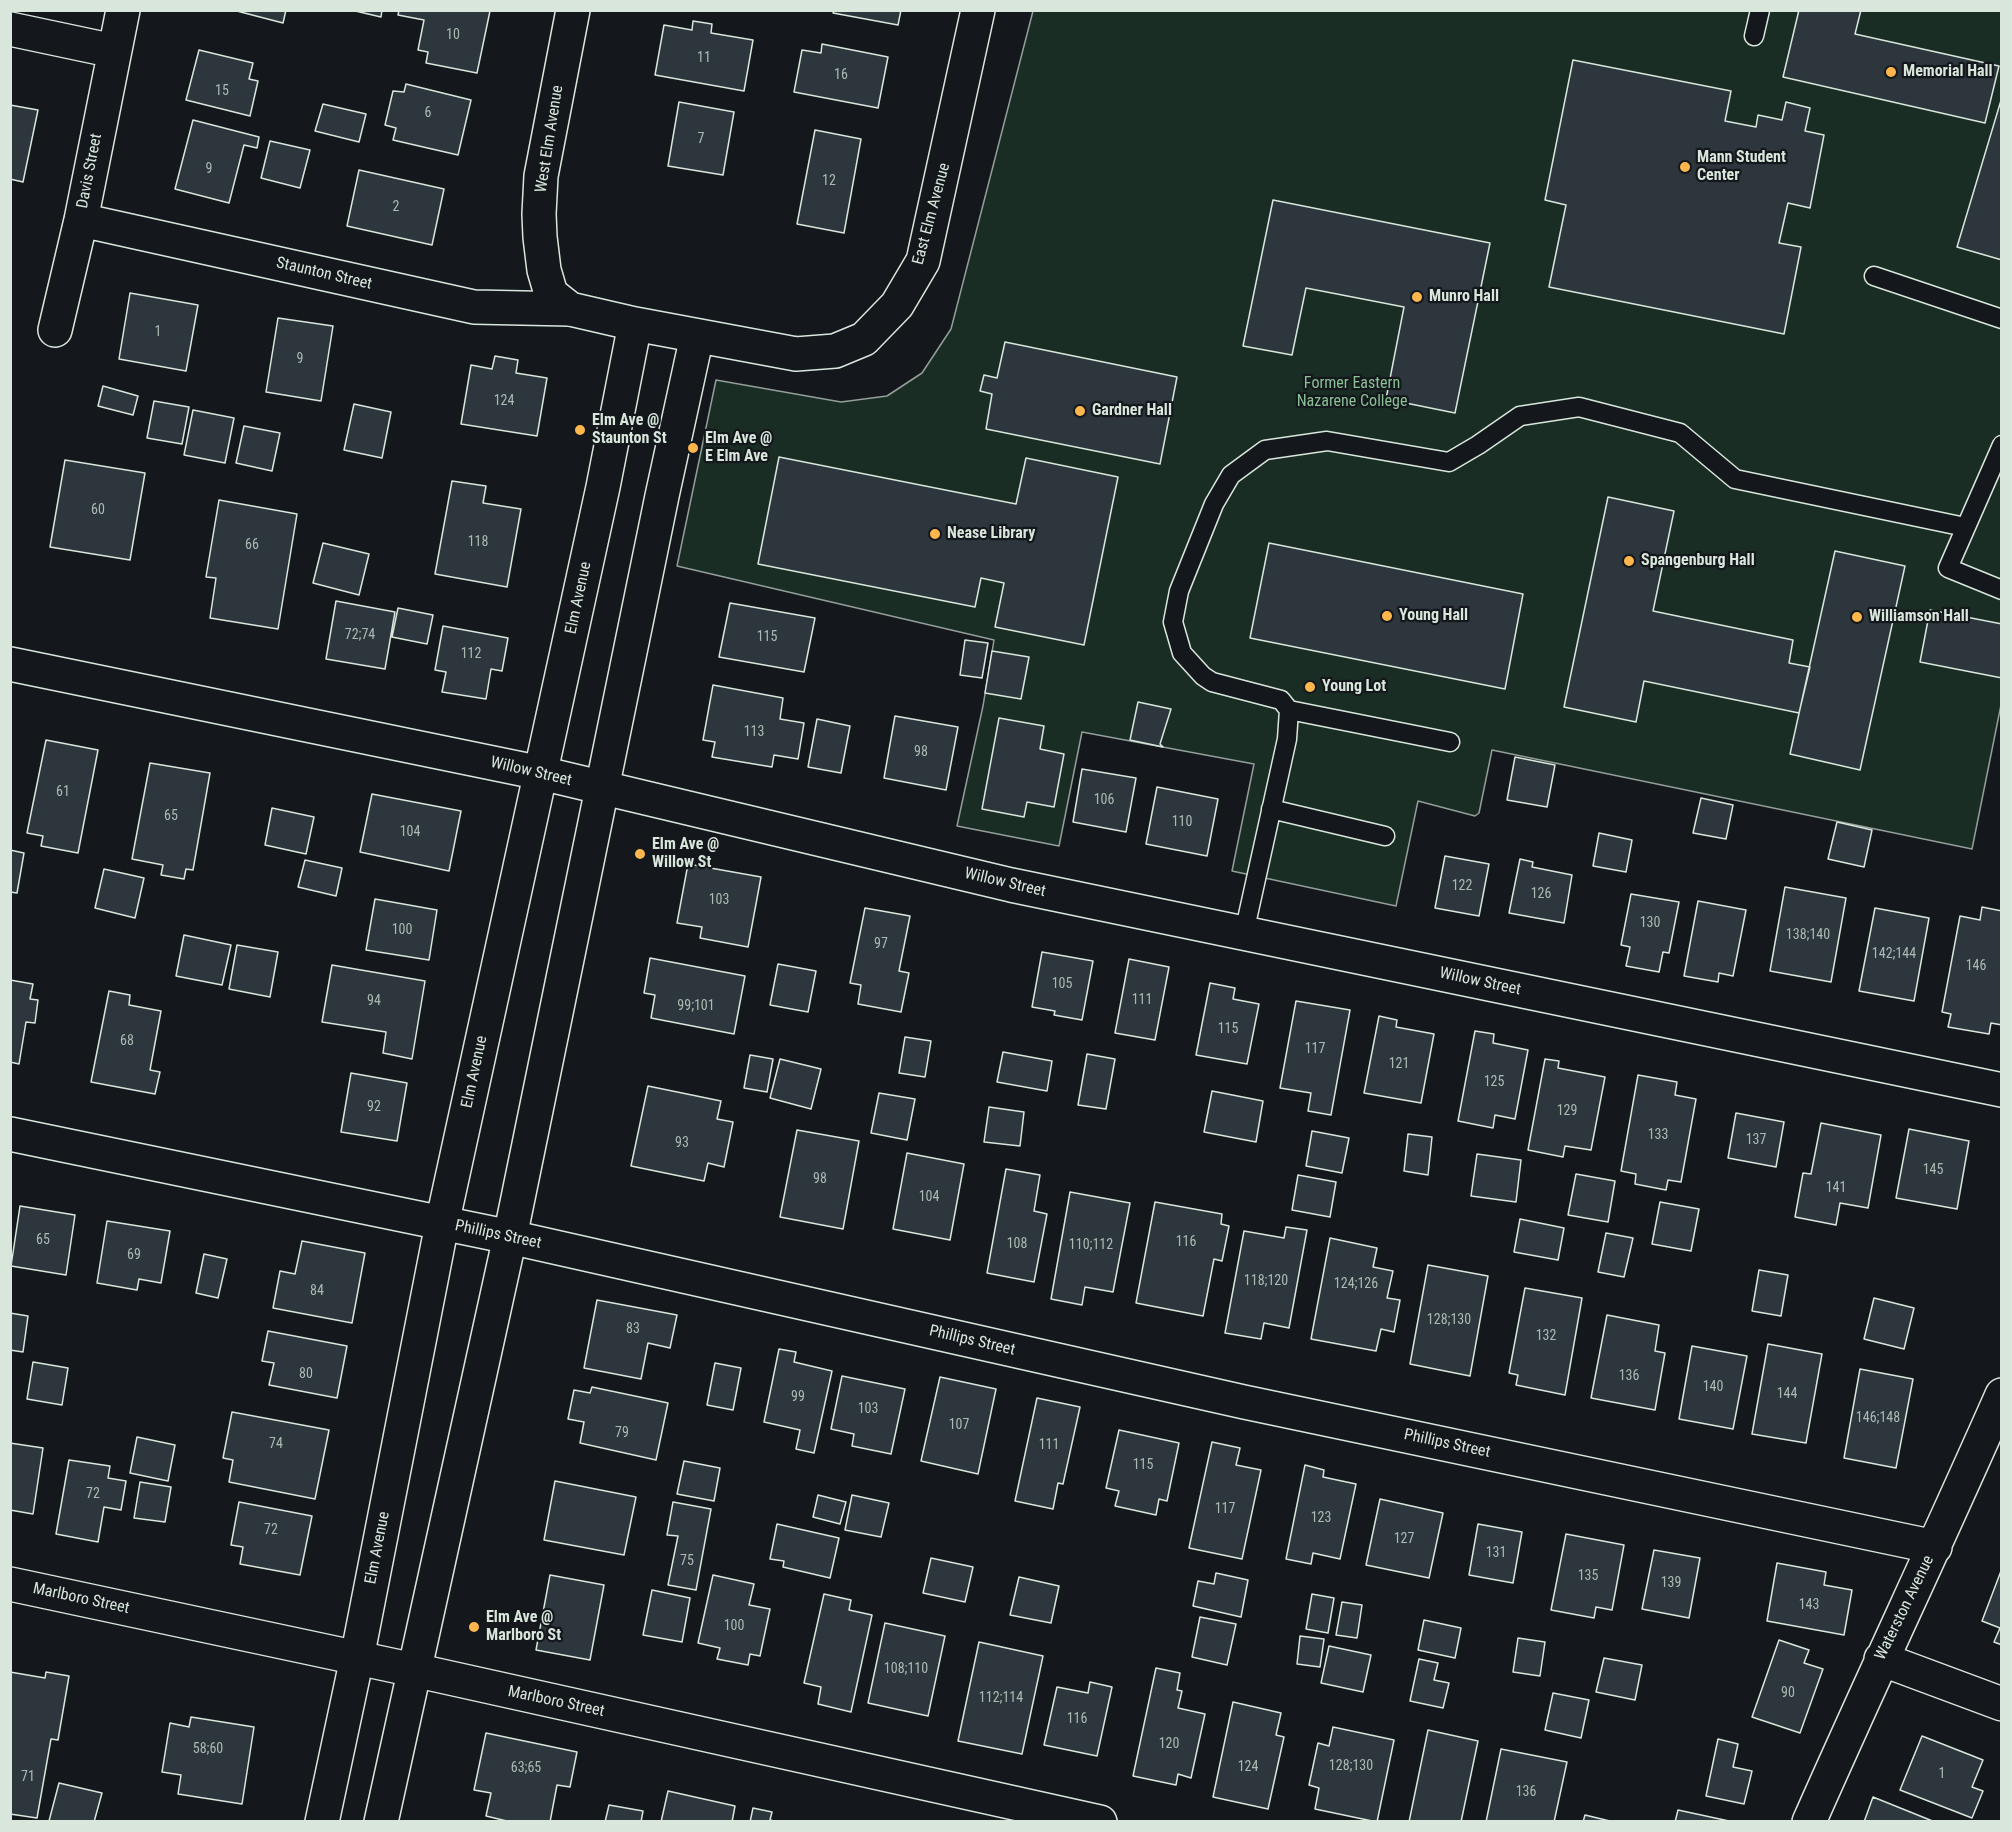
<!DOCTYPE html>
<style>
body{margin:0}
#map{position:relative;width:2012px;height:1832px;overflow:hidden;background:#14181c;font-family:"Roboto Condensed",sans-serif}
canvas{display:block}
.frame{position:absolute;inset:0;border:12px solid #d8e6dc;pointer-events:none}
</style>
<div id="map">
<canvas width="2012" height="1832"></canvas>
<div class="frame"></div>
</div>
<script>
const ctx = document.querySelector('canvas').getContext('2d');
ctx.lineJoin = 'round';
function paint(path, color) { ctx.fillStyle = color; ctx.fill(path, 'evenodd'); }
function stroke(path, color, width, dash) { ctx.strokeStyle = color; ctx.lineWidth = width; ctx.lineCap = dash ? 'butt' : 'round'; ctx.setLineDash(dash || []); ctx.stroke(path); }
function write(font, color, halo, rows, align = 'center') {
  ctx.font = font + ' "Roboto Condensed",sans-serif'; ctx.lineWidth = 4.5; ctx.setLineDash([]); ctx.textBaseline = 'middle'; ctx.strokeStyle = halo; ctx.fillStyle = color; for (const [text, x, y, turn = 0] of rows) {
    ctx.save(); ctx.translate(x, y); ctx.rotate((+turn || 0) * Math.PI / 180); ctx.textAlign = isNaN(turn) ? turn : align; if (halo) ctx.strokeText(text, 0, 0); ctx.fillText(text, 0, 0); ctx.restore();
  }
}
const green = new Path2D(`
 M1033 11H2001L2002 700 1972 849 1492 750 1479 813 1475 816 1418 801 1396 906 1232 871 1254 764 1082 732 1059 846 957 826 983 706 994 640 677 566 716 380 841 402 887 396 922 373 951 329Z`);
const building = new Path2D(`
 M233 10H286L283 23Z
 M351 10H382L381 17Z
 M399 10 490 11 477 73 426 63 428 52 418 50 424 20 398 15Z
 M834 10H901L898 25 833 13Z
 M1799 10H1861L1855 34 1999 66 1985 123 1783 77Z
 M693 21 712 24 711 33 753 40 744 91 655 75 664 25 692 30Z
 M822 44 888 57 878 108 794 92 802 50 821 53Z
 M199 50 253 63 249 79 258 81 250 116 186 100Z
 M1573 60 1731 91 1725 121 1756 127 1758 115 1782 120 1786 102 1810 108 1805 131 1824 135 1810 208 1788 203 1779 243 1801 247 1784 334 1549 287 1566 205 1545 200Z
 M406 84 471 100 458 155 393 140 396 128 385 125 393 91 404 92Z
 M2002 97V260L1957 247Z
 M679 102 734 112 723 175 668 166Z
 M323 104 366 114 359 142 315 131Z
 M10 105 38 110 23 182 10 179Z
 M193 120 259 137 257 148 244 145 229 203 175 189Z
 M815 130 861 139 844 233 797 224Z
 M270 141 310 150 300 188 261 178Z
 M359 170 444 189 432 245 347 226Z
 M1273 200 1490 243 1455 413 1386 399 1404 307 1306 288 1292 355 1243 346Z
 M130 293 198 305 186 371 119 359Z
 M278 318 333 326 321 401 266 392Z
 M1005 342 1177 377 1160 464 986 429 992 394 980 391 984 375 997 378Z
 M495 356 518 360 516 373 547 378 537 436 461 424 471 365 492 369Z
 M103 386 138 396 133 415 98 406Z
 M154 401 189 407 182 444 147 438Z
 M354 404 391 412 382 458 344 450Z
 M193 410 234 418 225 463 184 455Z
 M244 426 280 433 272 471 236 463Z
 M779 457 1016 504 1026 458 1118 477 1084 645 995 627 1004 583 981 578 975 607 758 564Z
 M65 460 145 473 130 560 50 547Z
 M452 481 486 486 483 503 521 509 507 587 435 574Z
 M1608 497 1674 511 1653 611 1793 640 1789 663 1810 667 1799 713 1644 681 1636 722 1564 707Z
 M219 500 297 514 278 629 210 618 216 578 206 577Z
 M323 543 369 554 359 595 313 583Z
 M1269 543 1523 594 1505 689 1250 638Z
 M1835 551 1905 566 1860 770 1790 754Z
 M336 601 395 612 385 669 326 659Z
 M730 603 815 618 804 672 719 657Z
 M398 608 433 615 427 644 392 637Z
 M1930 610 2002 624V678L1920 662Z
 M443 626 508 638 502 671 491 669 486 699 442 692 446 672 435 670Z
 M965 640 988 643 982 678 960 675Z
 M992 651 1029 657 1021 699 985 693Z
 M713 685 783 698 780 719 804 723 798 759 774 755 772 767 712 757 715 742 703 740Z
 M1138 702 1171 709 1160 744 1163 747 1130 740Z
 M895 716 958 727 946 790 884 778Z
 M999 718 1044 726 1040 749 1064 754 1054 807 1027 802 1024 817 982 809Z
 M817 719 850 726 841 773 808 767Z
 M46 740 98 750 78 853 41 846 43 836 27 833Z
 M1515 757 1555 765 1547 807 1507 800Z
 M150 763 210 773 193 870 186 869 184 879 161 875 163 865 132 859Z
 M1082 769 1136 778 1126 832 1073 822Z
 M1157 787 1218 799 1207 856 1146 844Z
 M372 794 461 811 449 871 360 852Z
 M1701 798 1733 805 1726 839 1693 833Z
 M272 808 314 817 306 854 265 845Z
 M1837 822 1872 830 1864 867 1828 859Z
 M1599 833 1632 840 1626 872 1593 866Z
 M10 850 24 853 17 893 10 892Z
 M1445 856 1489 864 1479 916 1435 908Z
 M1520 859 1533 862 1532 867 1572 875 1564 923 1509 913Z
 M305 860 342 868 336 896 298 887Z
 M688 864 761 877 748 947 700 938 702 927 677 923Z
 M104 869 144 878 135 918 95 908Z
 M1785 887 1846 898 1831 982 1770 971Z
 M1631 894 1679 902 1669 953 1663 952 1659 972 1626 966 1630 947 1621 945Z
 M375 899 437 910 429 960 366 950Z
 M1698 901 1746 910 1733 976 1719 973 1718 982 1684 976Z
 M1982 907 2002 911V1025L1991 1023 1989 1034 1948 1027 1951 1014 1942 1012 1960 916 1980 920Z
 M865 908 910 916 899 971 909 973 901 1012 858 1004 861 985 850 983Z
 M1875 908 1929 918 1914 1001 1859 991Z
 M184 935 231 945 222 985 176 976Z
 M237 945 278 952 270 997 229 989Z
 M1042 952 1093 961 1082 1020 1054 1015 1055 1011 1032 1007Z
 M650 958 745 976 734 1034 651 1018 655 995 644 993Z
 M1129 959 1169 967 1155 1040 1115 1033Z
 M778 964 816 971 808 1012 770 1005Z
 M332 965 425 981 412 1059 383 1053 386 1032 322 1022Z
 M10 980 33 984 30 999 38 1000 35 1023 26 1022 19 1064 10 1062Z
 M1210 983 1235 988 1233 999 1259 1004 1247 1064 1196 1055Z
 M109 991 130 995 129 1005 161 1011 150 1070 160 1072 155 1094 91 1082Z
 M1296 1001 1350 1010 1331 1115 1308 1111 1311 1093 1280 1088Z
 M1379 1016 1397 1020 1396 1027 1434 1034 1421 1103 1364 1093Z
 M1475 1031 1494 1034 1493 1043 1528 1050 1515 1119 1495 1115 1493 1128 1458 1121Z
 M905 1037 931 1041 925 1077 899 1073Z
 M1003 1052 1052 1061 1047 1091 997 1082Z
 M1087 1054 1115 1059 1106 1109 1078 1105Z
 M750 1055 773 1059 767 1092 744 1088Z
 M780 1059 821 1069 811 1109 770 1098Z
 M1545 1059 1559 1061 1558 1068 1605 1077 1591 1150 1565 1146 1563 1157 1528 1150Z
 M351 1073 407 1083 397 1141 341 1132Z
 M1638 1075 1677 1082 1675 1095 1696 1099 1681 1182 1668 1180 1666 1190 1635 1184 1636 1174 1621 1171Z
 M648 1086 721 1101 717 1119 733 1122 724 1167 708 1163 704 1181 631 1166Z
 M1212 1091 1263 1101 1256 1142 1204 1132Z
 M879 1093 915 1099 907 1140 871 1133Z
 M989 1107 1024 1112 1020 1146 984 1142Z
 M1736 1113 1784 1122 1776 1167 1728 1158Z
 M1821 1123 1881 1135 1868 1208 1840 1203 1836 1225 1795 1217 1803 1173 1811 1174Z
 M1909 1129 1969 1141 1957 1209 1896 1198Z
 M797 1130 859 1141 843 1229 780 1217Z
 M1312 1131 1349 1138 1342 1173 1306 1166Z
 M1408 1134 1432 1137 1428 1175 1404 1171Z
 M907 1153 964 1164 950 1240 893 1229Z
 M1477 1154 1521 1160 1516 1202 1471 1196Z
 M1006 1169 1040 1175 1034 1211 1047 1214 1034 1282 987 1273Z
 M1576 1174 1615 1181 1608 1222 1568 1215Z
 M1298 1175 1336 1182 1330 1217 1292 1210Z
 M1070 1192 1130 1203 1113 1292 1085 1287 1082 1305 1051 1299Z
 M1155 1202 1222 1214 1221 1224 1229 1226 1222 1261 1214 1259 1203 1316 1136 1303Z
 M1660 1202 1699 1209 1691 1251 1652 1244Z
 M20 1206 75 1215 66 1275 11 1266Z
 M1520 1219 1564 1228 1558 1260 1514 1252Z
 M107 1221 170 1231 161 1283 139 1279 137 1290 97 1283Z
 M1286 1227 1307 1230 1289 1328 1264 1323 1261 1339 1225 1333 1244 1231 1284 1238Z
 M1606 1233 1633 1238 1624 1277 1598 1272Z
 M1330 1238 1377 1248 1373 1267 1393 1271 1387 1298 1400 1300 1394 1332 1381 1329 1376 1351 1311 1339Z
 M302 1241 365 1253 352 1323 273 1308 280 1271 295 1274Z
 M204 1254 227 1259 218 1298 196 1293Z
 M1428 1265 1488 1276 1470 1376 1410 1364Z
 M1759 1270 1788 1275 1781 1316 1752 1311Z
 M1525 1288 1582 1298 1565 1395 1516 1385 1518 1375 1509 1373Z
 M1874 1298 1914 1308 1904 1349 1864 1339Z
 M597 1300 677 1315 670 1348 648 1343 641 1379 584 1368Z
 M10 1313 28 1316 23 1352 10 1350Z
 M1607 1315 1659 1325 1655 1351 1665 1353 1655 1410 1591 1398Z
 M268 1331 347 1346 337 1398 269 1385 274 1363 262 1361Z
 M1768 1344 1822 1354 1806 1443 1752 1434Z
 M1692 1346 1747 1356 1733 1429 1679 1419Z
 M779 1349 796 1352 794 1362 832 1371 814 1453 796 1449 800 1430 764 1422Z
 M33 1362 68 1368 62 1405 27 1399Z
 M715 1363 741 1368 733 1410 707 1405Z
 M1860 1369 1913 1379 1896 1468 1844 1458Z
 M842 1376 905 1389 891 1454 852 1446 854 1434 831 1429Z
 M940 1377 996 1389 978 1474 921 1461Z
 M592 1387 668 1403 656 1460 580 1443 584 1422 568 1419 574 1390 590 1393Z
 M1037 1398 1080 1407 1063 1484 1058 1483 1053 1509 1015 1501Z
 M232 1412 329 1430 315 1499 229 1482 233 1460 223 1458Z
 M1119 1430 1179 1443 1167 1501 1159 1499 1156 1515 1115 1506 1119 1491 1106 1488Z
 M137 1437 175 1445 168 1481 130 1473Z
 M1212 1442 1240 1448 1236 1465 1261 1470 1242 1559 1189 1548Z
 M10 1443 43 1448 33 1514 10 1510Z
 M69 1460 110 1466 108 1478 126 1481 121 1510 104 1507 98 1542 56 1534Z
 M684 1461 720 1468 714 1501 677 1494Z
 M1305 1465 1324 1470 1323 1477 1356 1484 1340 1559 1313 1553 1311 1564 1286 1559Z
 M555 1481 636 1497 624 1555 544 1540Z
 M140 1482 171 1487 165 1522 134 1518Z
 M818 1495 846 1502 840 1524 813 1517Z
 M852 1495 889 1503 881 1537 845 1530Z
 M1380 1499 1443 1513 1429 1578 1366 1565Z
 M239 1502 312 1516 300 1575 240 1564 243 1547 231 1545Z
 M673 1502 711 1509 696 1590 668 1585 678 1536 667 1535Z
 M777 1524 839 1538 830 1578 783 1567 784 1561 770 1559Z
 M1478 1524 1522 1532 1513 1583 1469 1575Z
 M1566 1534 1624 1545 1612 1610 1596 1607 1594 1618 1551 1610Z
 M1654 1550 1700 1558 1689 1618 1642 1609Z
 M931 1558 973 1567 965 1602 923 1593Z
 M1777 1563 1826 1572 1824 1585 1852 1590 1844 1635 1767 1621Z
 M2001 1571H2002V1645L1994 1642 2000 1628 1982 1621Z
 M1216 1573 1248 1580 1241 1617 1193 1606 1198 1581 1214 1584Z
 M550 1575 604 1585 590 1660 536 1650Z
 M713 1575 754 1584 749 1605 770 1609 760 1656 750 1654 748 1665 717 1659 720 1648 698 1643Z
 M1019 1577 1059 1586 1051 1623 1010 1615Z
 M652 1590 690 1598 682 1642 643 1635Z
 M824 1594 851 1600 849 1610 872 1615 851 1712 818 1704 821 1687 804 1683Z
 M1312 1594 1334 1598 1328 1633 1306 1629Z
 M1342 1602 1362 1605 1357 1638 1336 1635Z
 M1200 1617 1236 1624 1227 1665 1192 1657Z
 M1424 1620 1461 1628 1455 1658 1418 1650Z
 M885 1623 945 1636 928 1716 868 1703Z
 M1300 1636 1324 1639 1320 1667 1297 1664Z
 M1518 1638 1545 1642 1540 1676 1513 1672Z
 M1779 1640 1809 1650 1804 1663 1823 1669 1800 1733 1752 1717Z
 M979 1642 1043 1656 1022 1754 958 1741Z
 M1329 1646 1371 1655 1363 1692 1321 1683Z
 M1604 1658 1642 1665 1635 1700 1596 1692Z
 M1419 1659 1438 1663 1434 1680 1449 1683 1443 1708 1410 1701Z
 M1156 1668 1180 1673 1177 1690 1182 1691 1178 1708 1205 1714 1191 1778 1178 1774 1176 1785 1133 1776Z
 M10 1672 45 1678 46 1672 69 1676 58 1740 51 1739 37 1818 10 1814Z
 M1090 1682 1112 1687 1097 1756 1044 1745 1057 1687 1088 1693Z
 M1553 1693 1589 1700 1581 1738 1545 1730Z
 M1233 1702 1281 1713 1276 1735 1284 1737 1268 1809 1213 1797Z
 M191 1717 254 1727 242 1804 178 1794 181 1775 162 1772 170 1723 189 1727Z
 M1333 1727 1394 1740 1377 1822 1315 1809 1319 1788 1309 1785 1318 1743 1329 1746Z
 M1428 1730 1478 1741 1461 1822H1409Z
 M486 1733 577 1752 570 1787 557 1785 550 1822H511L486 1816 491 1793 474 1790Z
 M1922 1736 1983 1760 1972 1787 1983 1791 1972 1818 1900 1790Z
 M1718 1739 1738 1744 1733 1767 1752 1771 1744 1804 1706 1796Z
 M1501 1749 1567 1762 1554 1822H1486Z
 M59 1783 102 1793 94 1822 49 1821Z
 M668 1791 735 1806 732 1822H661Z
 M1873 1797 1935 1822H1864Z
 M609 1805 643 1811 641 1822H605Z
 M753 1808 772 1812 770 1820 778 1822H750Z
 M1678 1810 1729 1821 1675 1822Z
 M1585 1815 1614 1822H1583Z`);
const lane = new Path2D(`
 M1754 36 1760 10
 M1874 276 2002 319
 M2002 445 1948 568 2002 590
 M1289 710 1450 742
 M1271 809 1385 836
 M1244 933 1287 739 1289 710 1281 700 1212 682 1203 676 1182 653 1173 622 1179 591 1214 504 1231 475 1265 450 1327 441 1449 462 1478 445 1520 416 1579 407 1680 433 1735 479 1965 527`);
const street = new Path2D(`
 M10 29 114 51
 M81 220 474 307 570 309
 M55 330 81 220 123 10
 M10 664 541 773 1011 885 2002 1090
 M10 1134 510 1237 1244 1402 1935 1547
 M10 1584 414 1670 1100 1822
 M1881 1659 2002 1704
 M1809 1822C1872 1679 1939 1538 2002 1395`);
const secondary = new Path2D(`
 M573 10 541 176 539 214 540 237 544 270 551 294 570 309 635 324 796 354 835 351 864 339 897 305 923 261 978 10
 M322 1822 357 1658 442 1224 603 487 635 324
 M381 1822 510 1237 662 496 697 336`);
const markers = [
 [1891,72,6,"#ffb74d"],
 [1685,167,6,"#ffb74d"],
 [1417,297,6,"#ffb74d"],
 [1080,411,6,"#ffb74d"],
 [580,430,6,"#ffb74d"],
 [693,448,6,"#ffb74d"],
 [935,534,6,"#ffb74d"],
 [1629,561,6,"#ffb74d"],
 [1387,616,6,"#ffb74d"],
 [1857,617,6,"#ffb74d"],
 [1310,687,6,"#ffb74d"],
 [640,854,6,"#ffb74d"],
 [474,1627,6,"#ffb74d"]
];
const numberNames = [
 ["10",453,35],
 ["11",704,58],
 ["16",841,75],
 ["15",222,91],
 ["6",428,113],
 ["7",701,139],
 ["9",209,169],
 ["12",829,181],
 ["2",396,207],
 ["1",158,332],
 ["9",300,359],
 ["124",504,401],
 ["60",98,510],
 ["118",478,542],
 ["66",252,545],
 ["72;74",360,635],
 ["115",767,637],
 ["112",471,654],
 ["113",754,732],
 ["98",921,752],
 ["61",63,792],
 ["106",1104,800],
 ["65",171,816],
 ["110",1182,822],
 ["104",410,832],
 ["122",1462,886],
 ["126",1541,894],
 ["103",719,900],
 ["130",1650,923],
 ["100",402,930],
 ["138;140",1808,935],
 ["97",881,944],
 ["142;144",1894,954],
 ["146",1976,966],
 ["105",1062,984],
 ["111",1142,1000],
 ["94",374,1001],
 ["99;101",696,1006],
 ["115",1228,1029],
 ["68",127,1041],
 ["117",1315,1049],
 ["121",1399,1064],
 ["125",1494,1082],
 ["92",374,1107],
 ["129",1567,1111],
 ["133",1658,1135],
 ["137",1756,1140],
 ["93",682,1143],
 ["145",1933,1170],
 ["98",820,1179],
 ["141",1836,1188],
 ["104",929,1197],
 ["65",43,1240],
 ["116",1186,1242],
 ["108",1017,1244],
 ["110;112",1091,1245],
 ["69",134,1255],
 ["118;120",1266,1281],
 ["124;126",1356,1284],
 ["84",317,1291],
 ["128;130",1449,1320],
 ["83",633,1329],
 ["132",1546,1336],
 ["80",306,1374],
 ["136",1629,1376],
 ["140",1713,1387],
 ["144",1787,1394],
 ["99",798,1397],
 ["103",868,1409],
 ["146;148",1878,1418],
 ["107",959,1425],
 ["79",622,1433],
 ["74",276,1444],
 ["111",1049,1445],
 ["115",1143,1465],
 ["72",93,1494],
 ["117",1225,1509],
 ["123",1321,1518],
 ["72",271,1530],
 ["127",1404,1539],
 ["131",1496,1553],
 ["75",687,1561],
 ["135",1588,1576],
 ["139",1671,1583],
 ["143",1809,1605],
 ["100",734,1626],
 ["108;110",906,1669],
 ["90",1788,1693],
 ["112;114",1001,1698],
 ["116",1077,1719],
 ["120",1169,1744],
 ["58;60",208,1749],
 ["128;130",1351,1766],
 ["124",1248,1767],
 ["63;65",526,1768],
 ["1",1942,1774],
 ["71",28,1777],
 ["136",1526,1792]
];
const poiNames = [
 ["Memorial Hall",1903,72],
 ["Mann Student",1697,158],
 ["Center",1697,176],
 ["Munro Hall",1429,297],
 ["Gardner Hall",1092,411],
 ["Elm Ave @",592,421],
 ["Staunton St",592,439],
 ["Elm Ave @",705,439],
 ["E Elm Ave",705,457],
 ["Nease Library",947,534],
 ["Spangenburg Hall",1641,561],
 ["Young Hall",1399,616],
 ["Williamson Hall",1869,617],
 ["Young Lot",1322,687],
 ["Elm Ave @",652,845],
 ["Willow St",652,863],
 ["Elm Ave @",486,1618],
 ["Marlboro St",486,1636]
];
const streetNames = [
 ["West Elm Avenue",550,139,-81],
 ["Davis Street",90,171,-79],
 ["East Elm Avenue",932,214,-75],
 ["Staunton Street",324,274,13],
 ["Elm Avenue",579,598,-78],
 ["Willow Street",531,772,13],
 ["Willow Street",1005,883,13],
 ["Willow Street",1480,982,12],
 ["Elm Avenue",475,1072,-78],
 ["Phillips Street",498,1235,12],
 ["Phillips Street",972,1341,13],
 ["Phillips Street",1447,1444,12],
 ["Elm Avenue",378,1548,-79],
 ["Marlboro Street",81,1599,12],
 ["Waterston Avenue",1905,1608,-64],
 ["Marlboro Street",556,1702,12]
];
const parkNames = [
 ["Former Eastern",1352,384],
 ["Nazarene College",1352,402]
];
paint(green, '#1a2d24');
stroke(green, '#939e99', 1.5);
paint(building, '#2c363c');
stroke(building, '#d8e6dc', 1.5);
stroke(lane, '#d8e6dc', 21);
stroke(street, '#d8e6dc', 36);
stroke(secondary, '#d8e6dc', 36);
stroke(lane, '#14181c', 18);
stroke(street, '#14181c', 33);
stroke(secondary, '#14181c', 33);
for (const [x, y, r, color] of markers) { const dot = new Path2D(); dot.arc(x, y, r, 0, 2 * Math.PI); ctx.fillStyle = color; ctx.fill(dot); stroke(dot, '#14181c', 2); }
write('14px', '#adbab4', null, numberNames);
write('bold 16px', '#d8e6dc', '#14181c', poiNames, 'left');
write('16px', '#d8e6dc', '#14181c', streetNames);
write('16px', '#8ac095', '#14181c', parkNames);
</script>
